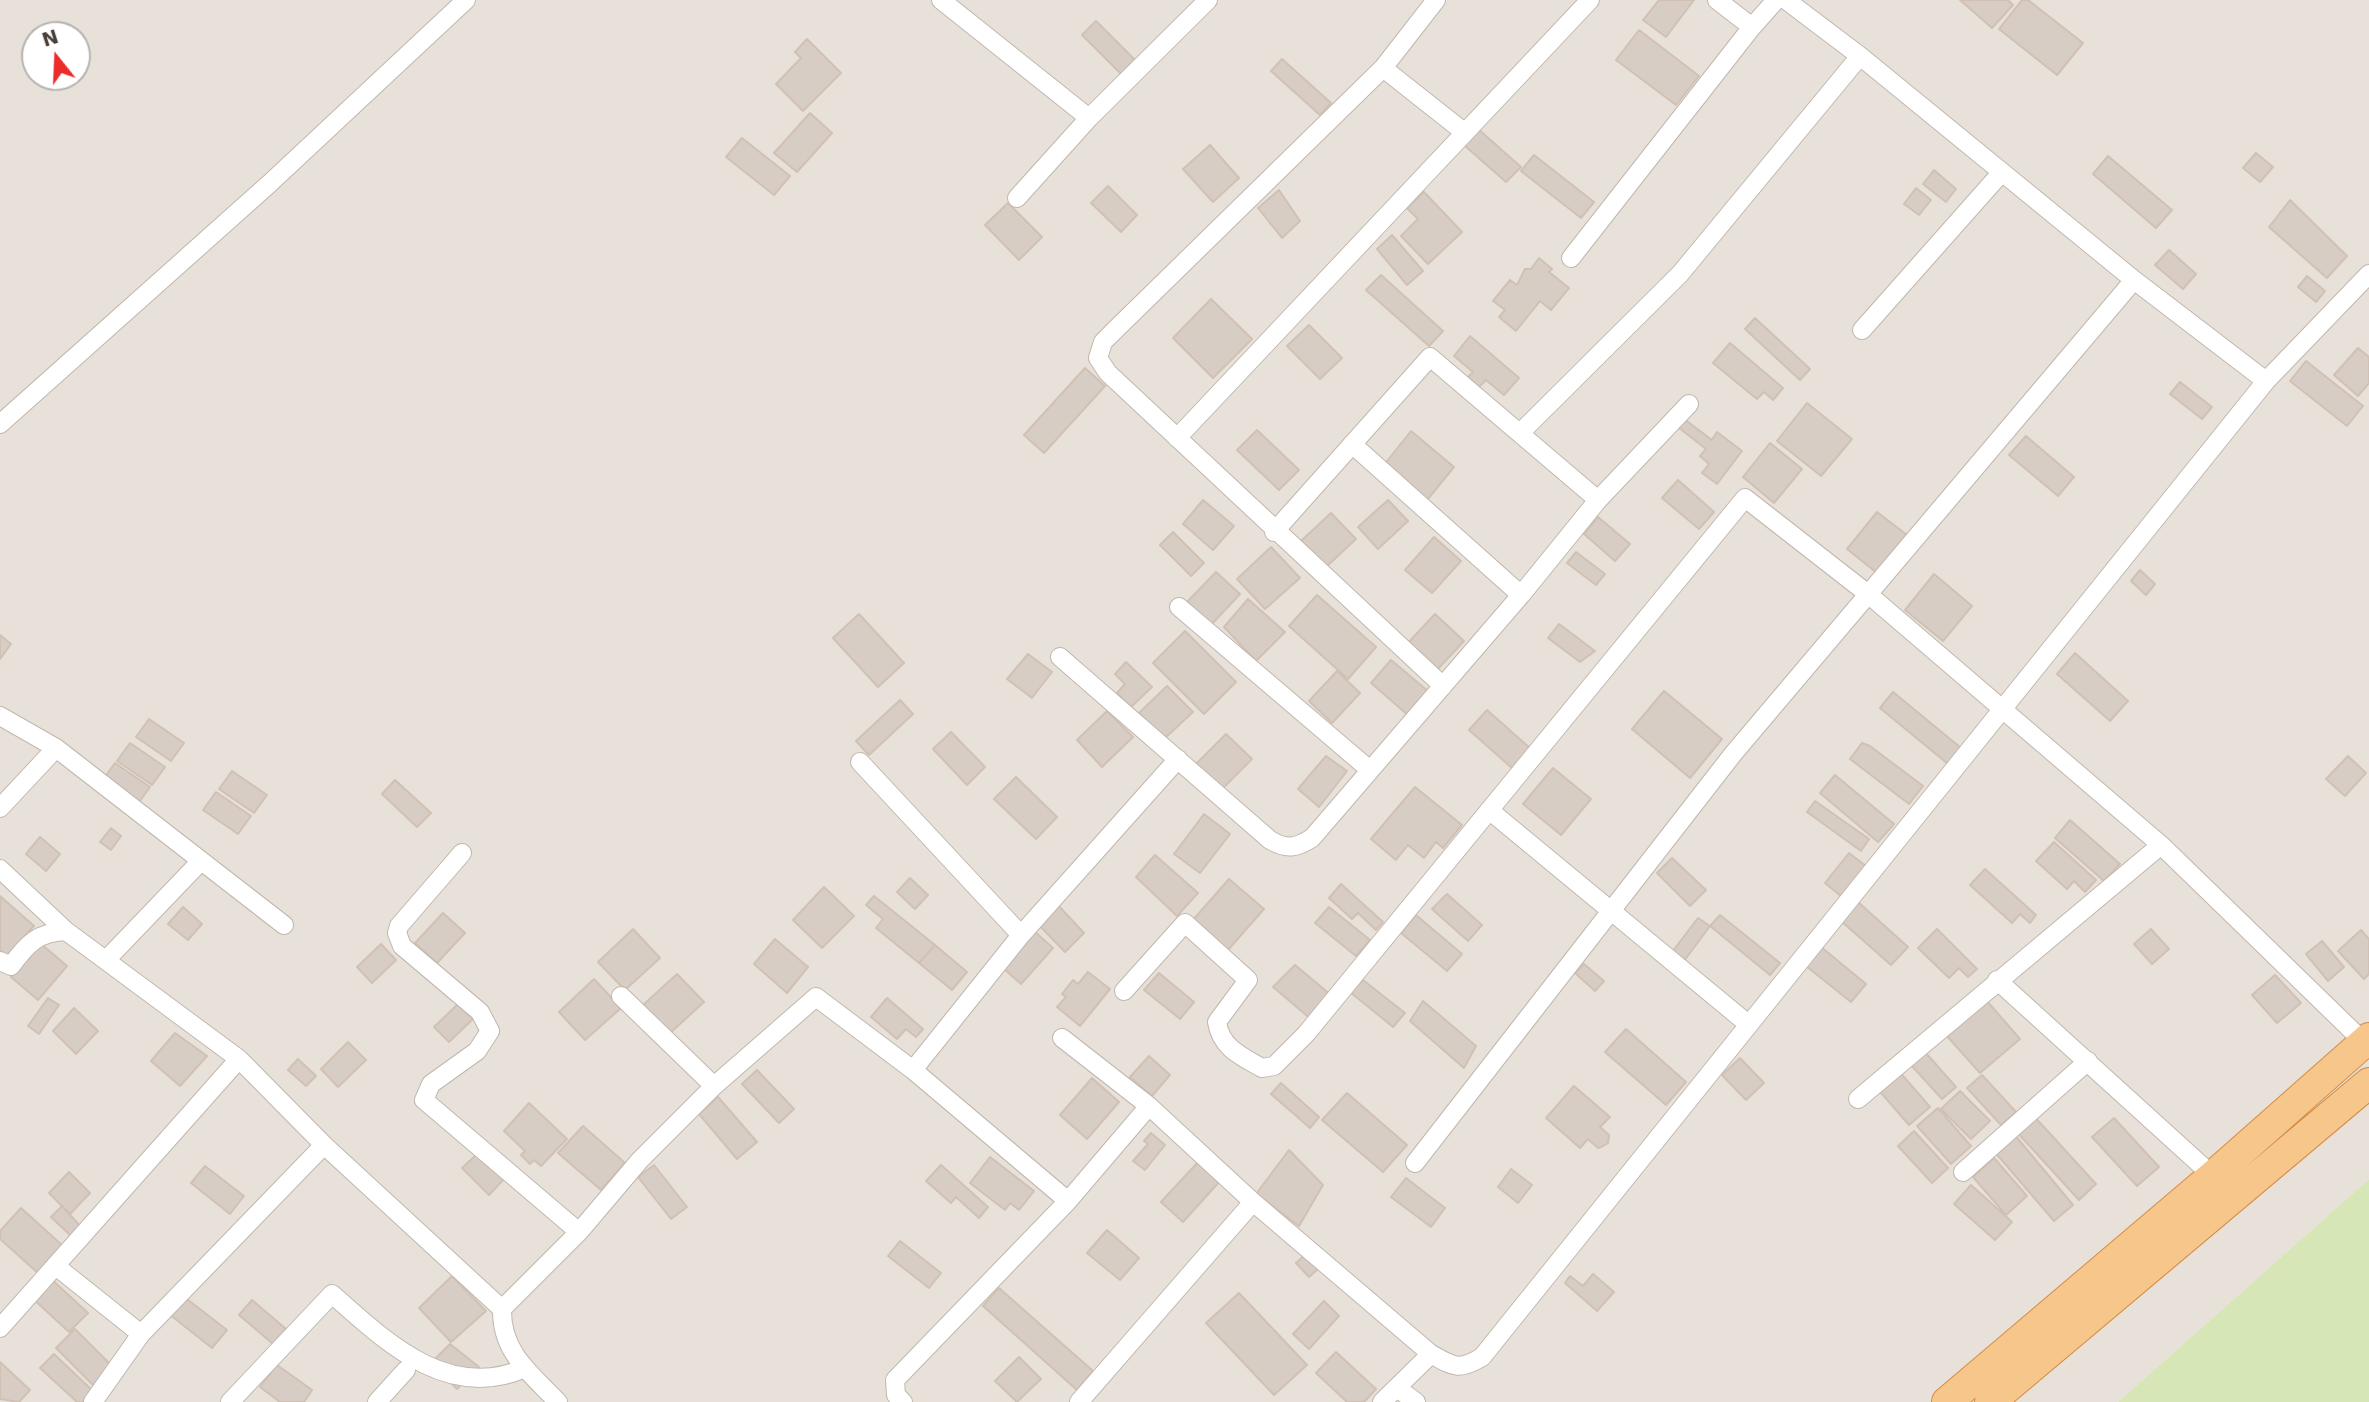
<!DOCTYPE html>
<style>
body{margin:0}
#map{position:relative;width:2369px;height:1402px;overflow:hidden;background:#f4f0eb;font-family:"DejaVu Sans",sans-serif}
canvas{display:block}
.north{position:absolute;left:21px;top:21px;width:70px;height:70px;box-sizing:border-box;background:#fff;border:2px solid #b6b3b0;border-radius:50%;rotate:342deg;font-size:19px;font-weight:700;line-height:28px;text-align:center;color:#484039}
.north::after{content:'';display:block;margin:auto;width:24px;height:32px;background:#ec2c2a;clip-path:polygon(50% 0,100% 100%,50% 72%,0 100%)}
</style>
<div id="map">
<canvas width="2369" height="1402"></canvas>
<div class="north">N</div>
</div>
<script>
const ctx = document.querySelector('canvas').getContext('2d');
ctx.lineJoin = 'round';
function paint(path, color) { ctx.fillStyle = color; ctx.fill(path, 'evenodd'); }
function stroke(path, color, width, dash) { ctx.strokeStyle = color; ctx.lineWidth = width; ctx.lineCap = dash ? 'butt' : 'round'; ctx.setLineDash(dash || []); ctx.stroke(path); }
const residential = new Path2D(`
 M0 0H2369V1179L2118 1402H0ZM35 35H77V77H35Z`);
const green = new Path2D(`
 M2369 1179V1402H2118Z`);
const building = new Path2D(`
 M1659 0H1694L1666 37 1643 20Z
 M1960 0H2008L2013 5 1992 28Z
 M2022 0H2028L2083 43 2057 75 1999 29Z
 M1096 21 1135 60 1121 74 1082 35Z
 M1639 30 1699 76 1676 105 1616 60Z
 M807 39 841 73 803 111 776 84 801 58 795 52Z
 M1282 59 1331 103 1320 115 1271 71Z
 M810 113 832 133 797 172 774 153Z
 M1478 129 1521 167 1506 182 1464 145Z
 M742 138 790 176 774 195 726 157Z
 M1210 145 1239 178 1213 202 1183 169Z
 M2256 153 2273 167 2260 182 2243 168Z
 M1534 155 1594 202 1581 218 1521 171Z
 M2108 156 2172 210 2156 228 2093 174Z
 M1934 170 1956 189 1946 202 1923 184Z
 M1108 186 1137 215 1121 232 1091 203Z
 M1916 188 1931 200 1919 215 1904 204Z
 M1279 190 1300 221 1282 238 1258 208Z
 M1424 192 1462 232 1428 264 1401 236 1418 219 1407 208Z
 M2290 200 2347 256 2327 278 2269 227Z
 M1008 203 1042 237 1019 260 985 225Z
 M1392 235 1423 271 1407 285 1377 249Z
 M2169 250 2196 274 2183 289 2155 265Z
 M1539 258 1552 269 1549 272 1569 288 1551 310 1540 301 1516 331 1499 317 1505 310 1493 301 1510 280 1517 285 1525 269H1531Z
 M1381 275 1443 331 1429 346 1366 290Z
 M2307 276 2325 291 2316 302 2298 287Z
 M1211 299 1252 339 1213 378 1173 338Z
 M1755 318 1810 369 1800 380 1745 329Z
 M1309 325 1342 358 1320 379 1287 346Z
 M1470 336 1519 378 1504 395 1486 380 1479 387 1468 377 1473 372 1454 356Z
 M1730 343 1783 388 1773 400 1764 392 1757 399 1713 363Z
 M2358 348 2369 357V383L2358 396 2334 375Z
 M2306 361 2363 406 2347 426 2290 381Z
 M1085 368 1105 386 1044 453 1024 435Z
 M2180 382 2212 407 2202 419 2170 394Z
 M1807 403 1852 439 1821 476 1777 441Z
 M1684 419 1712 440 1717 432 1742 451 1717 484 1702 473 1709 464 1700 456 1706 449 1678 427Z
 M1257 430 1299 470 1279 490 1237 450Z
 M1411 431 1454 467 1427 500 1384 465Z
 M2026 436 2074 477 2058 496 2009 455Z
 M1770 443 1802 469 1774 503 1743 477Z
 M1678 480 1714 512 1699 529 1662 498Z
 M1203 500 1234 526 1213 550 1183 524Z
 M1388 500 1408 521 1378 549 1358 527Z
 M1877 512 1907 535 1877 573 1847 549Z
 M1331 513 1356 539 1326 567 1301 541Z
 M1598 517 1630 544 1615 561 1584 534Z
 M1173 532 1204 563 1191 576 1160 545Z
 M1434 537 1461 561 1432 593 1405 570Z
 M1271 547 1300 578 1265 609 1237 579Z
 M1576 552 1605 574 1596 585 1567 563Z
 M2140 570 2155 584 2146 595 2131 581Z
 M1216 572 1240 594 1211 625 1187 602Z
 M1934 574 1972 606 1943 641 1905 610Z
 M1317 595 1376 647 1348 679 1289 626Z
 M1248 599 1285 632 1256 661 1224 627Z
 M859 614 904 663 878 687 833 638Z
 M1435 614 1464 641 1435 672 1406 645Z
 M1559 624 1595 651 1580 662 1548 638Z
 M1185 631 1236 682 1204 714 1153 663Z
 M0 635 11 644 0 659Z
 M2075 653 2128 701 2110 721 2057 674Z
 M1028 654 1052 672 1032 698 1007 679Z
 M1391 660 1429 692 1409 716 1371 683Z
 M1126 662 1152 687 1131 707 1117 693 1125 684 1115 674Z
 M1337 671 1360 693 1332 723 1309 701Z
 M1167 686 1193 712 1164 739 1139 713Z
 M1664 691 1722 739 1690 778 1632 729Z
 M1893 692 1961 748 1948 764 1880 708Z
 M900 700 913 714 869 755 856 741Z
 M1487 710 1531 749 1513 769 1469 730Z
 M1107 711 1133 737 1102 767 1077 740Z
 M149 719 184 743 171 761 136 737Z
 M951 732 985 767 967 785 933 749Z
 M1226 734 1252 759 1222 789 1196 764Z
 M130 743 165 767 152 785 117 761Z
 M1862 743 1870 746 1923 786 1909 804 1850 759Z
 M1326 756 1347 771 1319 807 1298 789Z
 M2348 756 2366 773 2345 796 2326 779Z
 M115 763 150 787 137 805 102 781Z
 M1553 768 1591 799 1561 835 1523 804Z
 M232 771 267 795 254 813 219 789Z
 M1835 775 1894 824 1878 842 1820 793Z
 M1016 777 1057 817 1036 839 994 799Z
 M395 780 431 813 417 827 382 794Z
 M1415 787 1462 825 1443 848 1436 842 1424 858 1408 845 1396 860 1371 839Z
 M216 792 251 816 238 834 203 810Z
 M1815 801 1869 839 1861 851 1807 812Z
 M1204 814 1230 834 1200 873 1174 854Z
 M2070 820 2120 864 2104 881 2055 838Z
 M111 828 121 836 111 850 100 842Z
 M40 837 60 854 46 871 26 854Z
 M2054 842 2096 880 2085 892 2074 881 2067 889 2036 861Z
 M1849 853 1867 867 1842 897 1825 883Z
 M1155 855 1198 893 1177 916 1136 877Z
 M1672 858 1706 890 1690 906 1657 873Z
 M1985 869 2036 915 2030 923 2020 914 2012 923 1970 885Z
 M910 878 928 895 915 909 897 892Z
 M1229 879 1264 909 1228 950 1193 920Z
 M1341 884 1383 922 1376 930 1358 913 1352 919 1329 898Z
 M824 887 854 916 822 948 793 920Z
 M1447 894 1482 925 1468 941 1432 909Z
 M0 896 34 926 7 956 0 950Z
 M874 896 935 945 919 963 876 928 883 919 866 905Z
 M1055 902 1084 933 1065 952 1035 921Z
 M1858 902 1908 947 1891 965 1841 921Z
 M183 907 202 924 188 940 168 924Z
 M1329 907 1370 940 1356 956 1315 923Z
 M443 913 465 933 437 963 415 943Z
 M1416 915 1462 954 1447 971 1401 933Z
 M1720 915 1780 963 1770 975 1710 926Z
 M1698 918 1710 926 1681 965 1669 956Z
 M633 929 660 958 625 990 598 962Z
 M1937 929 1977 969 1968 977 1959 968 1949 978 1918 948Z
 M2151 929 2169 949 2152 964 2134 944Z
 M2361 930 2369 939V974L2364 979 2338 951Z
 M1034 931 1053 948 1021 984 1002 967Z
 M775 939 808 967 787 993 754 964Z
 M2322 941 2344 967 2328 981 2306 954Z
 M40 943 67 966 38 1000 11 977Z
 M381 944 396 960 372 983 357 967Z
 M935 945 967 972 952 990 919 963Z
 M1821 947 1866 984 1851 1002 1806 966Z
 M1584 964 1604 981 1595 991 1575 973Z
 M1295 965 1332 996 1312 1020 1273 987Z
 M1088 972 1110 989 1080 1026 1057 1007 1066 997 1062 994 1073 980 1078 984Z
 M1159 973 1194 1002 1180 1019 1144 990Z
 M677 974 704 1002 669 1034 642 1006Z
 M2275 975 2301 1003 2277 1023 2252 995Z
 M594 979 621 1008 585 1040 559 1012Z
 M1363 980 1405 1013 1393 1027 1350 992Z
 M48 998 59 1005 39 1034 28 1026Z
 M887 998 923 1029 916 1037 906 1029 897 1039 871 1017Z
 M1986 1000 2020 1039 1980 1073 1946 1035Z
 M1423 1001 1476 1046 1464 1068 1410 1021Z
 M458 1004 473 1019 449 1042 434 1027Z
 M74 1008 98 1031 76 1054 53 1031Z
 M1626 1029 1686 1082 1666 1105 1605 1052Z
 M175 1033 207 1056 180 1086 151 1061Z
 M348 1042 366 1060 338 1087 321 1069Z
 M1925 1052 1956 1087 1942 1099 1911 1065Z
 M1149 1056 1170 1075 1152 1096 1130 1077Z
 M1740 1058 1764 1083 1746 1100 1722 1075Z
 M298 1059 316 1076 306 1086 288 1070Z
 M1897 1069 1930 1107 1909 1125 1876 1087Z
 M757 1070 794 1109 779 1123 742 1084Z
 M1982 1075 2016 1112 2001 1125 1967 1088Z
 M1092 1078 1119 1102 1087 1139 1060 1115Z
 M1281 1083 1319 1117 1310 1128 1271 1094Z
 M1574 1086 1610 1117 1600 1127 1609 1135 1608 1143 1603 1146 1598 1148 1588 1139 1580 1148 1546 1118Z
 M1960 1091 1990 1121 1971 1139 1941 1109Z
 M1347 1093 1407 1145 1383 1172 1322 1120Z
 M718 1097 757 1142 737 1159 699 1114Z
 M529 1103 567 1139 541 1166 534 1160 530 1164 521 1155 525 1151 504 1131Z
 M1938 1108 1971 1146 1951 1164 1917 1126Z
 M2032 1114 2096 1184 2079 1200 2015 1130Z
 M2114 1118 2159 1167 2137 1186 2092 1137Z
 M583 1126 625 1163 601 1190 558 1153Z
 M1914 1131 1948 1168 1932 1183 1898 1146Z
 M1151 1133 1165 1145 1145 1170 1133 1161 1148 1144 1144 1141Z
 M2014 1134 2073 1205 2054 1221 1994 1151Z
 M1289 1150 1323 1185 1299 1226 1256 1194Z
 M478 1153 504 1179 489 1195 462 1168Z
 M990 1157 1034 1191 1019 1210 1010 1203 1005 1210 970 1183Z
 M1994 1158 2027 1196 2006 1215 1973 1177Z
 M1199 1161 1220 1181 1183 1222 1161 1202Z
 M654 1165 687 1207 671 1219 638 1177Z
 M941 1165 988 1207 979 1218 956 1197 951 1203 926 1181Z
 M205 1166 244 1196 230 1214 191 1183Z
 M1511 1169 1532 1185 1518 1203 1498 1187Z
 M69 1172 90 1193 70 1214 49 1193Z
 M1406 1178 1445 1208 1431 1227 1391 1197Z
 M1971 1185 2012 1222 1995 1240 1954 1204Z
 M62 1206 81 1227 71 1236 51 1217Z
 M21 1208 63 1246 39 1274 0 1239V1231Z
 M1107 1230 1139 1258 1120 1280 1087 1253Z
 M900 1241 941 1273 929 1288 888 1256Z
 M1305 1255 1318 1269 1309 1277 1296 1263Z
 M1593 1274 1614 1292 1597 1311 1565 1283 1570 1276 1583 1286Z
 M452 1276 486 1311 451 1342 419 1308Z
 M49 1277 88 1313 69 1332 30 1296Z
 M999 1288 1093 1371 1077 1390 983 1306Z
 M1239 1293 1307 1365 1274 1395 1206 1323Z
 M183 1296 227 1330 212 1348 169 1314Z
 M252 1300 286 1329 273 1344 239 1315Z
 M1324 1301 1339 1316 1309 1349 1293 1334Z
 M75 1329 114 1368 95 1387 56 1348Z
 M450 1344 479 1367 457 1389 431 1363Z
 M1336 1352 1376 1389 1364 1402H1347L1316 1373Z
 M54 1354 95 1393 87 1402H77L40 1368Z
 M1019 1357 1041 1379 1017 1402 995 1381Z
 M0 1362 30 1390 19 1402 0 1399Z
 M277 1365 312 1390 304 1402H280L260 1387Z`);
const minor = new Path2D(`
 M941 0 1089 118 1208 0
 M1436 0 1383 68 1114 331 1103 342 1098 358 1108 373 1443 686
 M1717 0 1752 27 1776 0
 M1786 0 1860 56 2134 280 2266 381
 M1383 68 1464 132
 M1017 198 1089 118
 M1571 258 1752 27
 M1862 330 2002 172
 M0 424 269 184 466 0
 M1520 433 1680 274 1860 56
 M1177 438 1590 0
 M1352 444 1521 595
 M1274 532 1430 357 1598 500
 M1179 607 1370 770
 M1060 657 1270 840C1287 850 1296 848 1312 838L1521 595 1598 500 1689 404
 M0 716 56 748 284 925
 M860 762 1021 935
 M0 808 56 748
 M1489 810 1748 1024
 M462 853 399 926 397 933 402 946 480 1012 490 1031 477 1051 431 1084 424 1100 579 1232
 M0 869 66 931 239 1059 324 1145 502 1309C501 1352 530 1373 558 1402
 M107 959 200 862
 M0 961 11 966C27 944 38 932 66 931
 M1997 980 2213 1176
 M1124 991 1185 923 1248 980 1217 1022C1221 1048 1241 1056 1262 1068L1274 1066 1306 1034 1745 498 1868 594 2161 845 2369 1047
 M621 996 714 1086
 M1062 1038 1149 1106 1253 1202 1431 1354
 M1858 1099 2161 845
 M1415 1163 1733 754 2134 280
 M1963 1172 2088 1061
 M1068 1201 913 1070 1021 935 1178 759
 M57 1267 141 1334
 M502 1309 579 1232 640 1160 714 1086 816 997 913 1070
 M0 1328 239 1059
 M1397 1388 1416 1402
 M93 1402 141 1334 324 1145
 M230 1402 332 1294C386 1342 448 1402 525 1368
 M377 1402 406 1370
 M903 1402 896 1395 895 1380 1068 1201 1149 1106
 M1079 1402 1253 1202
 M1382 1402 1431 1354C1454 1367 1459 1371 1482 1357L2266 381 2369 274`);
const trunk = new Path2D(`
 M1947 1402 2213 1176 2369 1038
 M1990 1402 2369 1083`);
paint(residential, '#e8e1d9');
paint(green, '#d7e6b7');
paint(building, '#d8cdc4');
stroke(building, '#d0c1b4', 2);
stroke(minor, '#c0b7ae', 20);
stroke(trunk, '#d48c45', 32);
stroke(minor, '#fff', 18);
stroke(trunk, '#f6c68a', 30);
</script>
